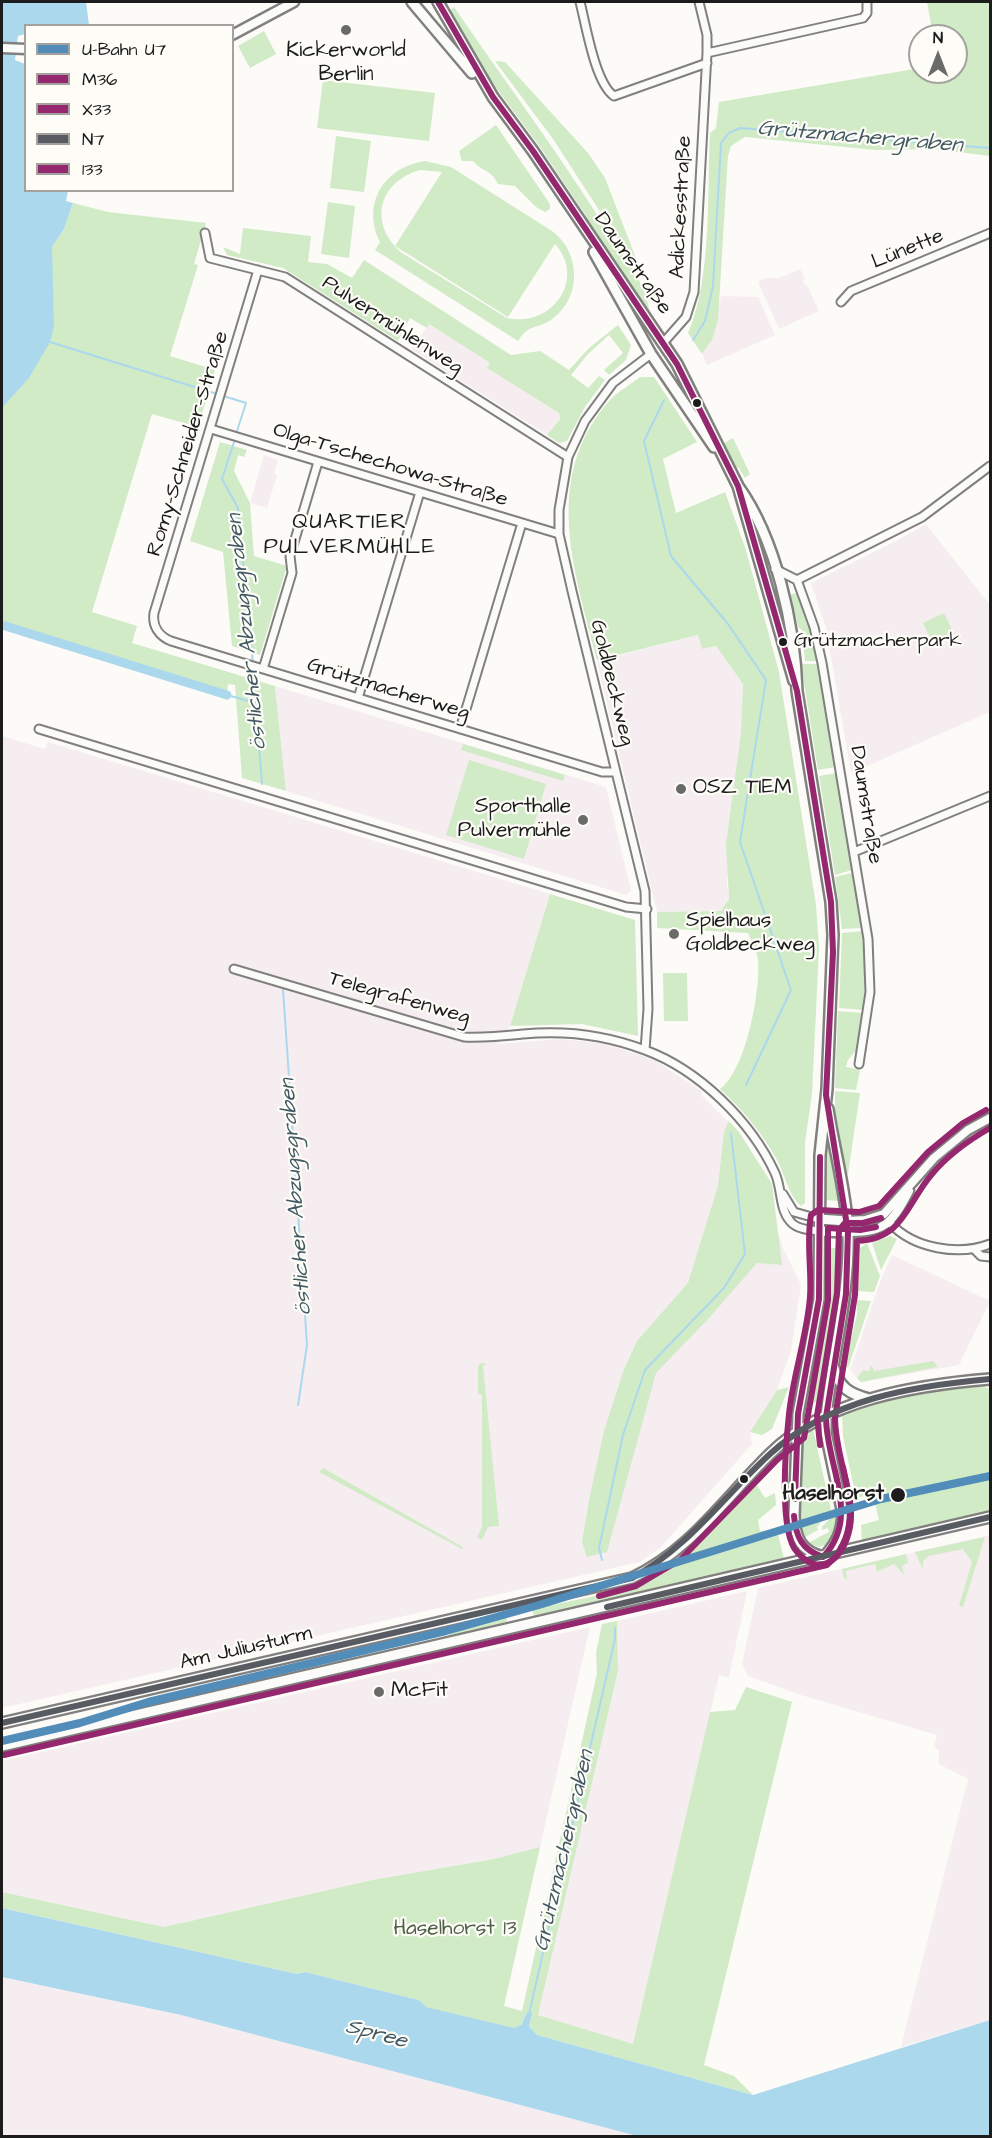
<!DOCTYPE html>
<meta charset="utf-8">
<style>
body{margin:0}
#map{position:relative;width:992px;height:2138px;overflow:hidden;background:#fcfbf8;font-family:"Architects Daughter",sans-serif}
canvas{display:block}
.frame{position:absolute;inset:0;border:3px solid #1c1c1c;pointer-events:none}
.legend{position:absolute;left:24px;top:24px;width:210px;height:168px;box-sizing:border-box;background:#fdfcf7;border:2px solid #a3a29f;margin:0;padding:8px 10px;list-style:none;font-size:18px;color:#1c1c1c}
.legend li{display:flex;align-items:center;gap:12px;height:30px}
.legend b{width:30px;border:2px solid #a3a29f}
.north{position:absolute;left:908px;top:24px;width:60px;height:60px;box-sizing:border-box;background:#fdfcf7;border:2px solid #a3a29f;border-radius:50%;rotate:0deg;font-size:16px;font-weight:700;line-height:24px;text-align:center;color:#1c1c1c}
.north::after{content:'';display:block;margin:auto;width:21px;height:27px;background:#6a6a69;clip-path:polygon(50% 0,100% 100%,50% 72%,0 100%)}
</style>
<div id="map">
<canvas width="992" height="2138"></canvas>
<div class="frame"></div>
<ul class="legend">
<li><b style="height:8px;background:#528dba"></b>U-Bahn U7</li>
<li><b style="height:8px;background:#95276e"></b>M36</li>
<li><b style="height:8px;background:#95276e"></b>X33</li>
<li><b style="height:8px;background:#595b62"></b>N7</li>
<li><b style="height:8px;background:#95276e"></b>133</li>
</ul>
<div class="north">N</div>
</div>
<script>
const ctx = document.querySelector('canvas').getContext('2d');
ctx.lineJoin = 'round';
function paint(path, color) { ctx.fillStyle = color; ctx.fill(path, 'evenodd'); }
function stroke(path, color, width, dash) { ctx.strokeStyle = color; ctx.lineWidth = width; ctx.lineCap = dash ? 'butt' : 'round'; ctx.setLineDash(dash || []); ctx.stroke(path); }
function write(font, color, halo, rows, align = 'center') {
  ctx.font = font + ' "Architects Daughter",sans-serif'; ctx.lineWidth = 4.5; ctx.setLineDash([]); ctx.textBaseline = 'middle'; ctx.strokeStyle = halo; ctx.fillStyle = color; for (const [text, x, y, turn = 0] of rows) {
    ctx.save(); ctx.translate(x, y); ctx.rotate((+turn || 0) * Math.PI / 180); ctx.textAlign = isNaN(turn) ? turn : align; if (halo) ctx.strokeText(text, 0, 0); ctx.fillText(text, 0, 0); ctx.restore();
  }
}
const built = new Path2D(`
 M800 269 805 279 803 281 805 285H807L819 311 779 329 758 282 764 278H779Z
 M721 296 758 297 775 335 707 365 702 354 712 340Z
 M429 324 490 363 488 368 559 413 560 419 547 435 411 349Z
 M264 455 278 460 274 474 277 475 267 508 250 503Z
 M926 524 990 605V712L851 773 826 628 811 583 898 540Z
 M698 635 702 649 716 646 743 684 741 733 727 883 729 899 721 911 657 912 597 661Z
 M275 686 606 787 631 890 626 895 286 791Z
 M2 736 45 749 48 742 550 894 510 1026 499 1044 561 1039 607 1044 654 1060 702 1091 701 1095 739 1132 772 1184 777 1228 783 1248 801 1285 791 1351 777 1390 750 1432 752 1444 661 1547 640 1562 2 1708Z
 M892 1255 990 1301 959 1365 861 1382 850 1370 880 1282Z
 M990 1535V2020L901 2047 968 1779 939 1764V1750L934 1747 937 1735 801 1695 748 1676 742 1664 758 1588Z
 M747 1591 729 1678 719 1675 633 2045 538 2015 618 1671 617 1621Z
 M590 1627 540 1847 494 1859 372 1880 164 1927 2 1892V1761Z
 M2 1977 181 2015 637 2136H2Z`);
const green = new Path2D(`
 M927 2H990V156L933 149 875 150 745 137 731 146 728 156 718 320 712 340 702 354 688 333C712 279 707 193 710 133L716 128 719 102 920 68V72H956V36H933Z
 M454 7C505 81 559 154 607 230 624 257 647 283 650 315L593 228 588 227 586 216 540 147 480 66 450 10Z
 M264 31 276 54 250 68 238 46Z
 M495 61 505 62 588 153 605 178 637 261 623 247 553 139Z
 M323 80 435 93 429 141 317 128Z
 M496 125 550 204V209L545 212 536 207 515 186 498 184C491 169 482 172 473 161H462L459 151Z
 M336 136 371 141 364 192 330 188Z
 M425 161 451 167 552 231C581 252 582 298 552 319 536 331 530 322 518 341L375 250 380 242C361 204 384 167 425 161ZM420 170 442 172 395 246 508 317 555 244C587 280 551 328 507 318L402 253C368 224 378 182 420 170Z
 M328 202 355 206 349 258 321 254Z
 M73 203 108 212 206 223 194 264 198 265 170 356 215 370 198 427 152 414 92 612 137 626 132 643 275 686 286 791 242 778 235 685 228 684 227 695 2 625V408L28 378 35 366 52 247 64 229Z
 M243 228 311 236 308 262 327 264 352 278 364 260 511 355 540 351 569 370 589 348 618 325 631 345 626 360 609 375 604 370 623 353 609 335 588 354 571 375 588 388 599 376 605 380 585 407 567 441 559 443 547 435 560 419 559 413 487 368 490 363 429 324 427 328 410 318 398 341 283 268 227 255 223 247 240 254Z
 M640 377H654L697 442 663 459 676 513 725 492 746 550 779 672 816 905 819 948 812 1094 805 1142V1203L801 1206C788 1195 785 1174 777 1160 762 1133 743 1110 720 1089 746 1070 761 990 758 959 757 951 751 941 748 933L657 928V912L721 911 729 899 726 845 741 733 743 684 716 646 702 649 698 635 597 660C575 572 540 477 611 399 619 391 631 384 640 377Z
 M733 438 750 474 745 478 739 468 734 466 724 443Z
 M220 442 247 450 244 457 238 455 234 471 250 503 254 556 287 566 260 655 232 646 223 552 190 541Z
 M799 592 809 619 818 661H805L802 630 798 627 790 595Z
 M944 613 954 634 933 644 923 623Z
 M801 664H818L835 767 818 770Z
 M463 744 565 775 563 781 461 750Z
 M469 760 546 784 524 859 446 835Z
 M836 773 852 870 835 875 819 776Z
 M852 873 861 928 842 929 835 877Z
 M550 894 635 920 638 1036 582 1024 510 1026Z
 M862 931 866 974 864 1010 839 1008 842 933Z
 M663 973H687L688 1021H664Z
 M838 1011 864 1013 858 1048 848 1060 846 1067 860 1070 856 1090 835 1088Z
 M835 1091 860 1093 848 1174 843 1176 835 1124Z
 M729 1121 739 1132 772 1184 782 1265 757 1263 709 1318 656 1373 607 1552 587 1557 582 1542 590 1495 604 1431 623 1372 637 1341 688 1283 718 1186 724 1132Z
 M827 1128 839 1201 824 1200 823 1166Z
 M890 1236 897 1239 881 1270 872 1243Z
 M867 1243 880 1276 874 1292 858 1291 860 1248Z
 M827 1248H842L839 1295 821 1400 806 1407 826 1298Z
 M857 1300 871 1301 848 1368 845 1365 857 1314Z
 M933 1361 938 1367 861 1382 857 1378 863 1370 869 1371 871 1365 874 1371Z
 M481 1363 487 1364 483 1366 499 1526 488 1527 482 1540 477 1537 482 1527V1395L478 1394V1366Z
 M974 1384 990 1389V1513L862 1542 861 1525 879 1520 873 1494 856 1498 843 1436 842 1415 912 1393Z
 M789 1387 772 1429 762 1435 750 1432 777 1390Z
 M813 1429 831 1510 817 1527 818 1530 804 1538 799 1518 802 1440Z
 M323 1468 463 1547 462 1549 319 1472Z
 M753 1479 765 1498 775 1493 776 1505 758 1520 760 1531 777 1530 784 1559 534 1617 532 1609C576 1599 626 1594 664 1570 699 1547 726 1510 753 1479Z
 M837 1511C838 1526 836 1544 818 1547L808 1543 829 1532 828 1528 822 1530V1527Z
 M985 1537 963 1607 959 1606 972 1562 963 1549 929 1556 923 1561V1570L915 1552Z
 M906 1554 908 1562 902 1566 904 1575 894 1564 877 1572 875 1564 846 1571 847 1580 844 1578 842 1569Z
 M506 1615 507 1622 448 1636 453 1627Z
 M617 1621 618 1671 538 2015 633 2044 710 1712 735 1710 746 1687 792 1702 704 2065 734 2076 753 2095 537 2035 529 2026 531 2013 527 2012 519 2028H512L425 2007 419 2000 305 1972 297 1974 2 1908V1892L164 1927 372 1880 494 1859 540 1847 504 2006 522 2011 597 1673 596 1653 602 1624Z`);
const water = new Path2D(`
 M2 2H86L89 25 26 26 25 34 18 36 15 60 25 64 26 190 68 191 66 201 73 203 64 229 52 247 54 326 50 342 29 378 2 408Z
 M2 1908 297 1974 305 1972 419 2000 426 2007 514 2028 521 2025 527 2012 532 2013 529 2026 537 2035 753 2095 990 2020V2136H637L181 2015 2 1977Z`);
const stream = new Path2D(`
 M693 340 705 321 713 286 721 143 729 133 740 128 990 148
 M50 342 246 403 236 434
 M664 400 644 441 671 556 728 624 766 680 740 842 791 990 746 1085
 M235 439 222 479 238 508 253 664
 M253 669 262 784
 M227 695 256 703
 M283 989 307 1345 298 1405
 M602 1560 599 1548 623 1435 645 1370 724 1288 745 1254 731 1133
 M529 2014 615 1639V1628`);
const canal = new Path2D(`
 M2 625 227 695`);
const minor = new Path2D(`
 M580 2C586 25 595 83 614 96L707 63
 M707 53 863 18 867 13V2
 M205 233 210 258 285 277 568 457
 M258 270 154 613C152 626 159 636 171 641L602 772H616
 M841 302 851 291 990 233
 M664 342 686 317 694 292 707 53V35L699 2
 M211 429 559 534
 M775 569 797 580 814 627 822 663 868 939 870 992 859 1064
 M797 580 922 517 990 466
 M263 669 292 573 290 556 318 462
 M358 698 420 492
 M39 729 626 907 647 909
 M460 729 522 523
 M854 852 990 796
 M234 969 464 1037C484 1038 503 1036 523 1034 564 1030 606 1035 645 1050 699 1070 751 1121 775 1173 782 1188 779 1208 790 1221 796 1229 809 1230 819 1231
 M645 1050 648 1009 645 891 572 591 559 534V510L568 457 585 421 613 383 651 354
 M783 1194 794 1212 819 1219
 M890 1223C914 1249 959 1256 990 1244
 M975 1250 981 1256 990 1257`);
const tertiary = new Path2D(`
 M232 35 294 2
 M2 48 26 49
 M847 1221 865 1220 884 1214 934 1158 968 1130 990 1118
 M848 1232C885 1233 892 1223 909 1191`);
const secondary = new Path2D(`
 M412 2 472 73
 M438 2 493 97 533 151 677 364 738 486 794 681
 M594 252 651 354 714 447
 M738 486C776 539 795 626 797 691L831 902 833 935 827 1089 820 1155 819 1299 798 1414 794 1516C795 1539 801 1551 823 1557
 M819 1219 847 1221
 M819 1231 848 1232
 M834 1368C839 1388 850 1394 869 1399
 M825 1556C837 1543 842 1532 843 1514L826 1433V1417C832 1355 850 1295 848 1231 846 1191 834 1149 828 1109
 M2 1723 632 1578C690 1551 725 1498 770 1454 825 1399 917 1385 990 1379
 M2 1746 990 1517`);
const bus1 = new Path2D(`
 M438 2 493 97 533 151 677 364 738 486 797 691 831 902 833 952 826 1095 848 1232 846 1294 826 1417C826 1466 862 1516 823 1557 802 1550 796 1537 794 1516
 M795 1499 798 1414 819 1299 820 1157`);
const bus2 = new Path2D(`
 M599 1596 636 1586 680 1560 777 1460 804 1438 828 1300V1228L860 1230 876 1227
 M4 1755 827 1565C873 1524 835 1468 835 1418L855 1295 857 1241C904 1239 906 1204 932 1174 948 1155 969 1140 990 1128`);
const bus3 = new Path2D(`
 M607 1607 990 1517
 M2 1723 632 1578C689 1547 723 1497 770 1454 830 1399 912 1386 990 1379`);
const bus4 = new Path2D(`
 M820 1445 817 1416 837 1293 839 1230 845 1223H863L881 1218
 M843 1467C846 1483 852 1500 851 1516 851 1547 826 1585 797 1552 778 1532 786 1442 789 1414 793 1375 807 1336 810 1297 812 1270 806 1242 811 1215L818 1210 859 1212 879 1206 928 1152 963 1123 986 1110`);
const metro1 = new Path2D(`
 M2 1741 80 1723 148 1702 446 1631 539 1605 881 1499 990 1476`);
const markers = [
 [346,30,6,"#6a6a69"],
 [697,403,5,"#1c1c1c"],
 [783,642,5,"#1c1c1c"],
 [681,789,6,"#6a6a69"],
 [583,820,6,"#6a6a69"],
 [674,934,6,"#6a6a69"],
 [744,1479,5,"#1c1c1c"],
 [898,1495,8,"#1c1c1c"],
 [379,1692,6,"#6a6a69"]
];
const busNames = [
 ["Grützmacherpark",794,642]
];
const poiNames = [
 ["Kickerworld",346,52,"center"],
 ["Berlin",346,76,"center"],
 ["OSZ TIEM",693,789],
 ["Sporthalle",571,808,"right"],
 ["Pulvermühle",571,832,"right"],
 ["Spielhaus",686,922],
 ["Goldbeckweg",686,946],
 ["McFit",391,1692]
];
const streetNames = [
 ["Adickesstraße",682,207,-87],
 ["Lünette",908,250,-22],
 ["Daumstraße",632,264,55],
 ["Pulvermühlenweg",392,326,33],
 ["Romy-Schneider-Straße",189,444,-73],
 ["Olga-Tschechowa-Straße",390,466,17],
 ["Goldbeckweg",611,683,76],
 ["Grützmacherweg",388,690,17],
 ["Daumstraße",865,805,81],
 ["Telegrafenweg",399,999,16],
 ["Am Juliusturm",246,1649,-13]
];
const stopNames = [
 ["Haselhorst",884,1495]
];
const parkNames = [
 ["Haselhorst 13",455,1930]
];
const waterNames = [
 ["Grützmachergraben",860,138,5],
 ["östlicher Abzugsgraben",248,632,-96],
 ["östlicher Abzugsgraben",297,1197,-94],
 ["Grützmachergraben",565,1851,-77],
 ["Spree",376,2035,15]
];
const neighbourhoodNames = [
 ["QUARTIER",350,523],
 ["PULVERMÜHLE",350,548]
];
paint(built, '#f6edf0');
paint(green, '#d1ebc6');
paint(water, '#acd8ee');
stroke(stream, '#acd8ee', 2);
stroke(canal, '#acd8ee', 9);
stroke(minor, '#81807f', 11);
stroke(tertiary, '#81807f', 13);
stroke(secondary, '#81807f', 14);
stroke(minor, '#fbfbf9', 7);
stroke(tertiary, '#fbfbf9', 8);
stroke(secondary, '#fbfbf9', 9);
stroke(bus1, '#95276e', 6);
stroke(bus2, '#95276e', 6);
stroke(bus3, '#595b62', 6);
stroke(bus4, '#95276e', 6);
stroke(metro1, '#528dba', 8);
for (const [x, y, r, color] of markers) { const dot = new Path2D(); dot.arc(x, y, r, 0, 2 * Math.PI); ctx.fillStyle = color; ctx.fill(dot); stroke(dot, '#fdfcf7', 2); }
write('20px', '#1c1c1c', '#fdfcf7', busNames, 'left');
write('21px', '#1c1c1c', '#fdfcf7', poiNames, 'left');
write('21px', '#1c1c1c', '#fdfcf7', streetNames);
write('bold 21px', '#1c1c1c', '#fdfcf7', stopNames, 'right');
write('21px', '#4f6049', '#fdfcf7', parkNames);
write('italic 22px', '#425964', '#fdfcf7', waterNames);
ctx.letterSpacing = '1.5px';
write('22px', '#1c1c1c', '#fdfcf7', neighbourhoodNames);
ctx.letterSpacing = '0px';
</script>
